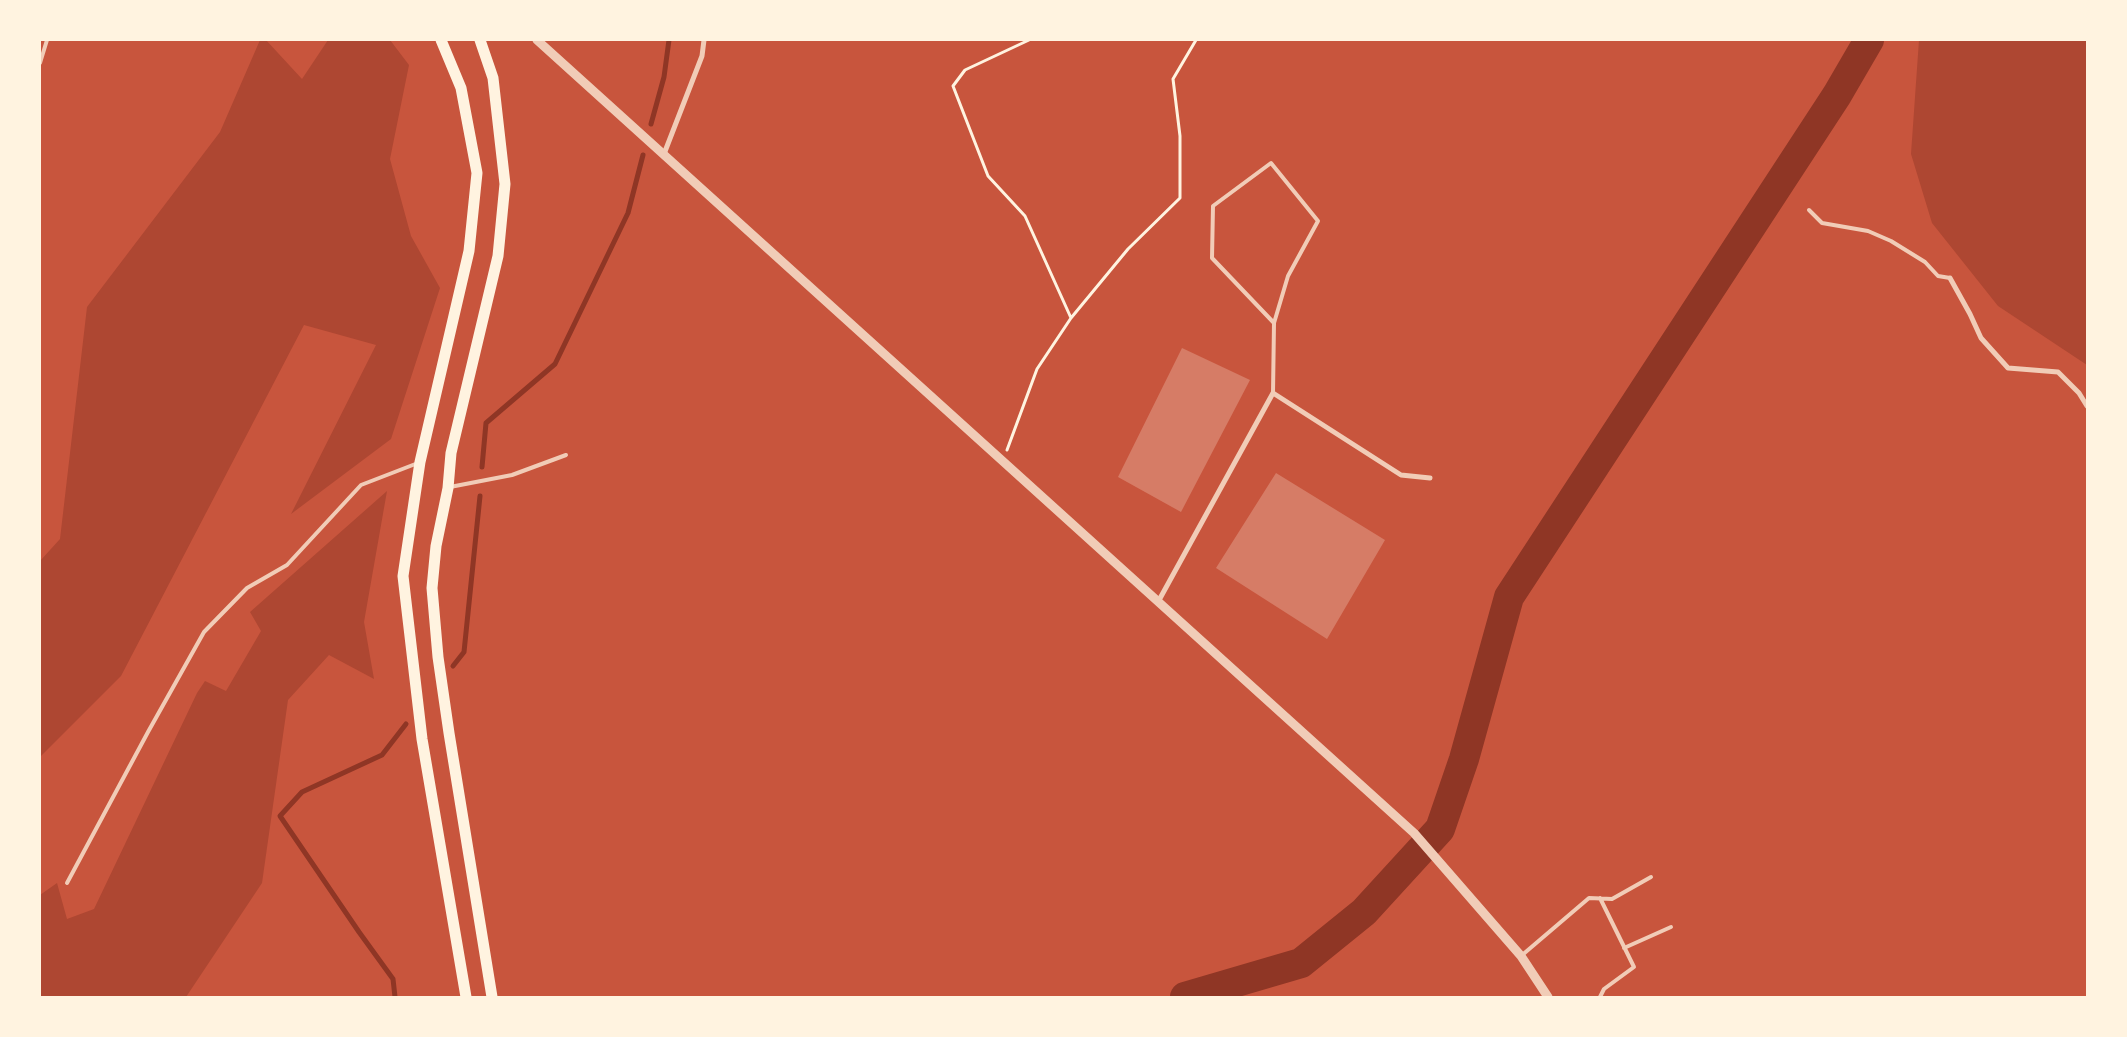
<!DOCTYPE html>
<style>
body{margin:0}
#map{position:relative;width:2127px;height:1037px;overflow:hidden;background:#c8553d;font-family:Signika,sans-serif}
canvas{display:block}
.frame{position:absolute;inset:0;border:41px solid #fff3e0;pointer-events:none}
</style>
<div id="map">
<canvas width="2127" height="1037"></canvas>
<div class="frame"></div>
</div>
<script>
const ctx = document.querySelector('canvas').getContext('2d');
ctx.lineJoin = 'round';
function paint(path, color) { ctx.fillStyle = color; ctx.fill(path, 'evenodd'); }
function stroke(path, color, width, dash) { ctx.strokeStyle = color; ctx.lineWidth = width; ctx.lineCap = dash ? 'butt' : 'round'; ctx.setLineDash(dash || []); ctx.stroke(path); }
const green = new Path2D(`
 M260 40H266L302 79 328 40H390L409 65 390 159 411 236 440 288 391 439 291 514 376 345 304 325 121 676 40 757V561L60 539 87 307 220 132Z
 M1919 40H2087V365L1998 306 1932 223 1911 154Z
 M387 491 364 622 374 679 329 655 288 700 262 883 186 997H40V895L57 883 67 919 94 909 197 693 205 681 226 691 261 631 250 612Z`);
const stream = new Path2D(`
 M651 124 664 77 669 40
 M482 467 486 423 555 364 628 213 643 155
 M453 666 464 652 480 496
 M395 997 393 979 359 932 280 816 302 792 382 755 406 724`);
const river = new Path2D(`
 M1185 997 1301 963 1364 912 1440 829 1464 759 1509 597 1837 95 1869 40`);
const building = new Path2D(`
 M1182 348 1250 380 1181 512 1118 477Z
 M1276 473 1385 540 1327 639 1216 568Z`);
const path = new Path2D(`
 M1029 40 965 70 953 86 988 176 1025 216 1071 318
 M1007 450 1037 369 1071 318 1128 249 1180 198V136L1173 79 1196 40`);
const service = new Path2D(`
 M40 63 47 40
 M1809 210 1822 223 1868 231 1891 241 1925 262 1938 276 1950 278
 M1273 393 1274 323 1288 276 1318 221 1271 163 1213 206 1212 258 1274 323
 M450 487 512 475 566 455
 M67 883 148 732 204 632 247 588 287 565 361 485 418 463
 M1624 948 1671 927
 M1521 956 1589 898 1612 899 1651 877
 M1600 997 1604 989 1634 967 1600 898`);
const minor = new Path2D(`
 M664 154 702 56 704 40
 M1950 278 1970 314 1981 338 2008 368 2058 372 2079 393 2087 406
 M1158 602 1273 393 1401 475 1430 478`);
const tertiary = new Path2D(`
 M537 40 1414 833 1521 956 1548 997`);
const primary = new Path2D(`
 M441 40 461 88 477 173 469 251 420 462 403 576 422 739 466 997
 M480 40 493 78 505 184 498 256 451 453 448 488 436 546 432 588 438 657 449 733 492 997`);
paint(green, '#ae4732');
stroke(stream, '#8f3625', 5);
stroke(river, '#8f3625', 30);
paint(building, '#d67c66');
stroke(path, '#fff3e0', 3);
stroke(service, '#f1ccb7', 4);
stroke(minor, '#f1ccb7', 5);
stroke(tertiary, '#f1ccb7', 9);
stroke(primary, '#fff3e0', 11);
</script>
